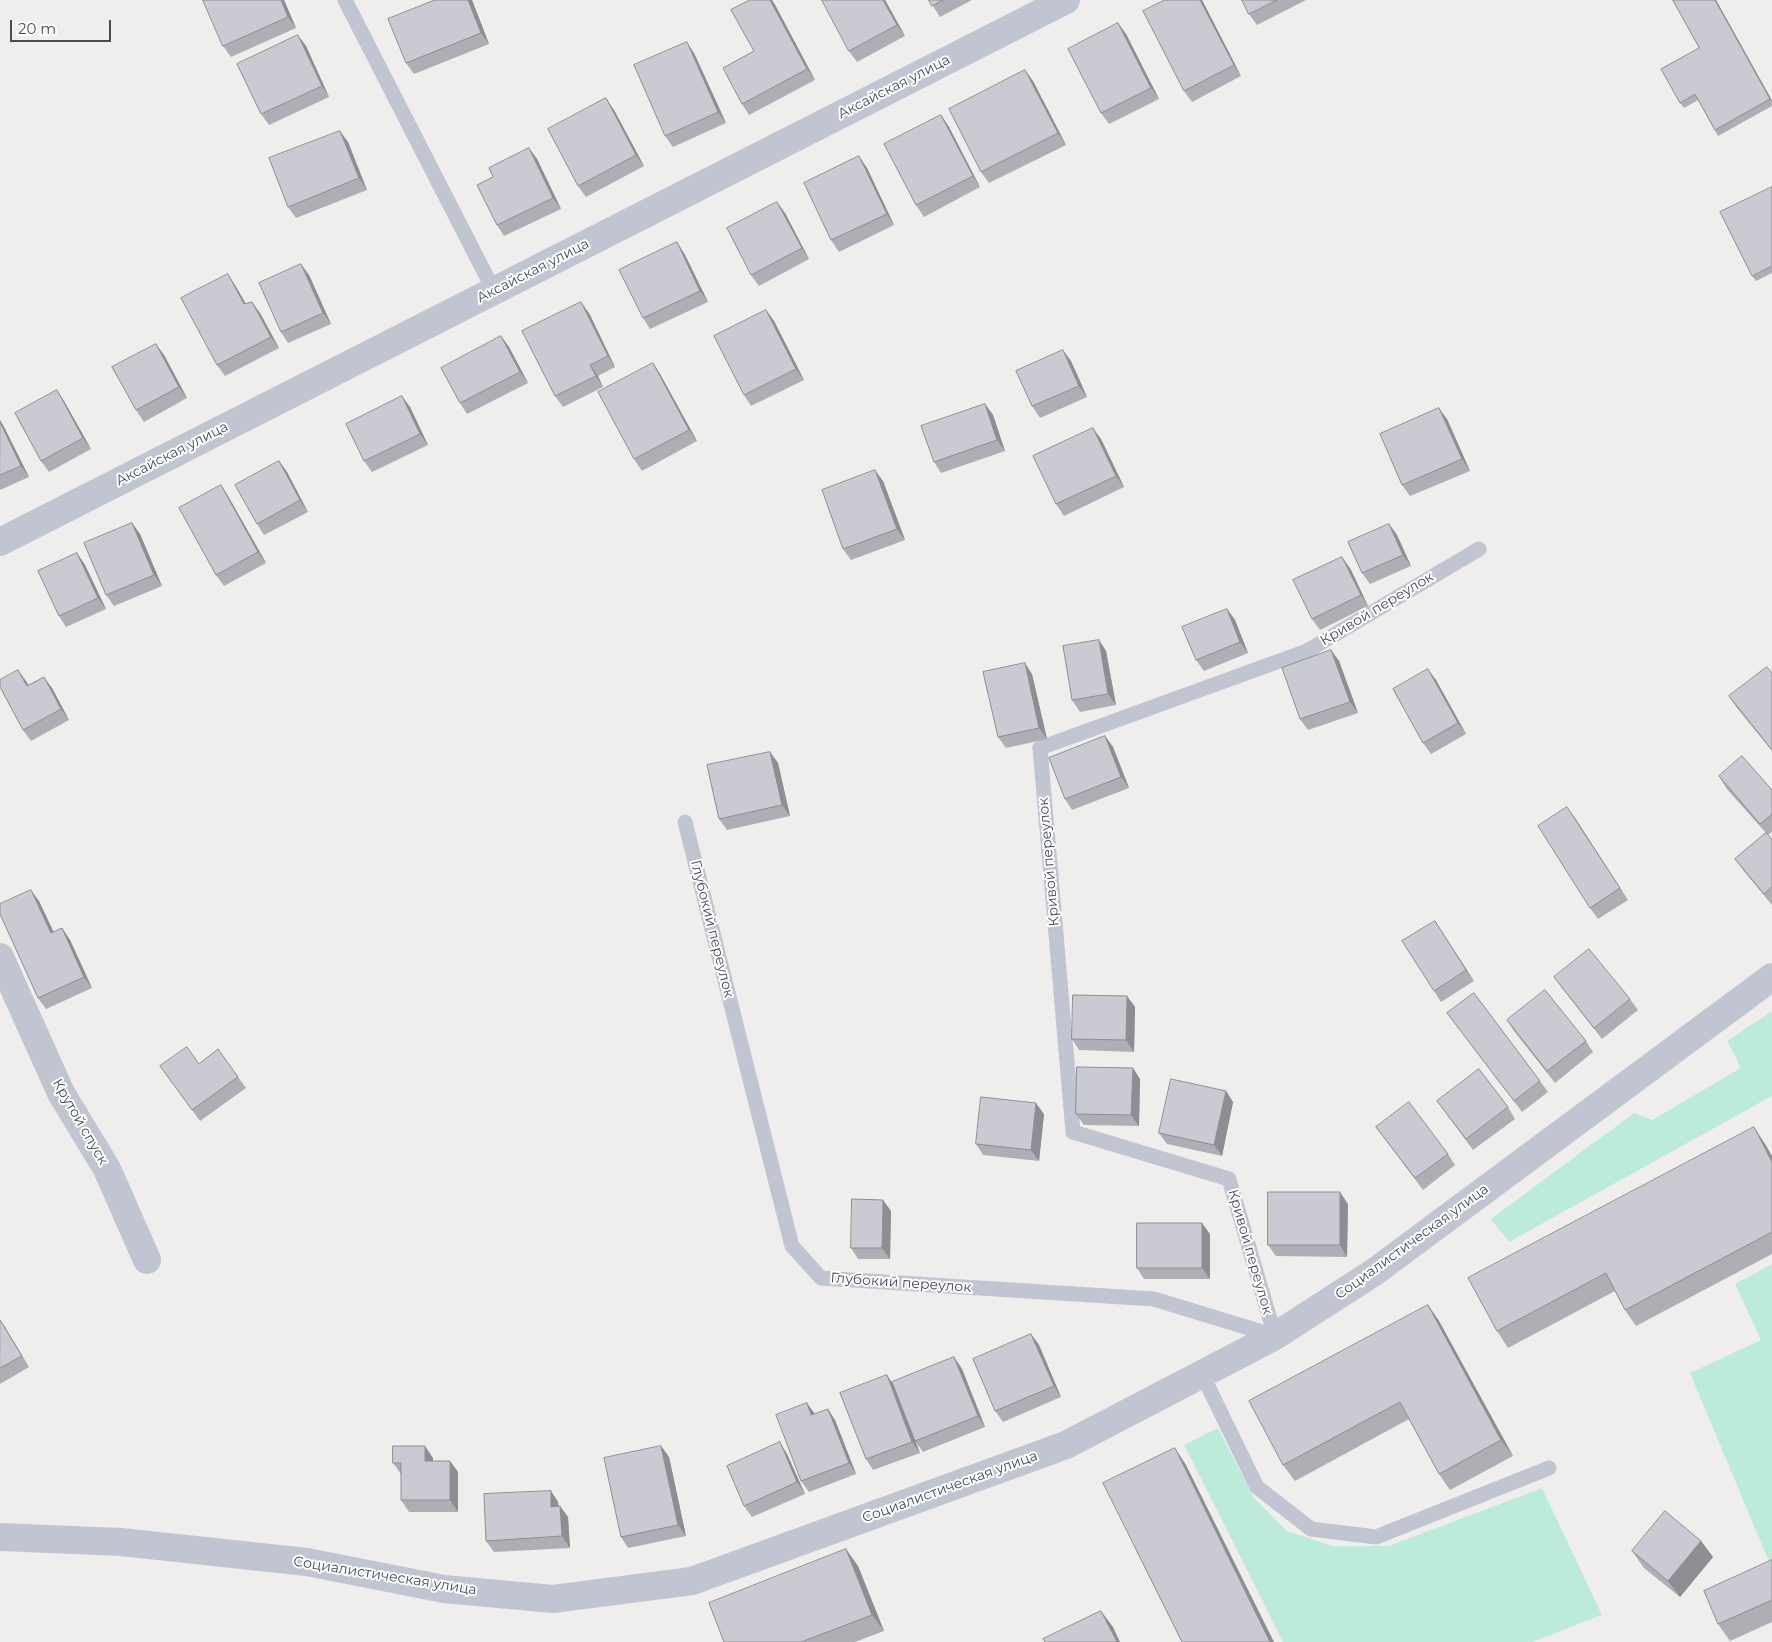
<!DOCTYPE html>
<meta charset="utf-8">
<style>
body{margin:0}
#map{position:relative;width:1772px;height:1642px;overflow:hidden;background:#efeeed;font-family:Montserrat,sans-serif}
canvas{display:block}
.scale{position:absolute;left:10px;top:20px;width:101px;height:22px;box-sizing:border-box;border:2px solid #464b59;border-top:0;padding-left:6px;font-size:15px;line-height:18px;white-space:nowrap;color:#464b59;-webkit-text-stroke:4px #fff;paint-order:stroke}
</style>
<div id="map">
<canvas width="1772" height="1642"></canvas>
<div class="scale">20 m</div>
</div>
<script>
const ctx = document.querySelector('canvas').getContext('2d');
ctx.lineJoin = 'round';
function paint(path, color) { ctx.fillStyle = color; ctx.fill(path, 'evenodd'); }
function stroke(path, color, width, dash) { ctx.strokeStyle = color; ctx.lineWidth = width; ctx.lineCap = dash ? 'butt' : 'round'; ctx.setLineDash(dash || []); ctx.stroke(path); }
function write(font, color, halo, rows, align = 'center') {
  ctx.font = font + ' Montserrat,sans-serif'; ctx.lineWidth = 4; ctx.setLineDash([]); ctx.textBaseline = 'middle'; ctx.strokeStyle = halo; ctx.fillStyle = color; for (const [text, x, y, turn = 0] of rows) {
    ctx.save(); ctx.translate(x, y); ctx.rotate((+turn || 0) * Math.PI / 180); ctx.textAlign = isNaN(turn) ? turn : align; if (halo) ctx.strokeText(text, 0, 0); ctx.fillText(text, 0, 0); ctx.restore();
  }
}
const green = new Path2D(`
 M1772 1011V1096L1509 1242 1491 1219 1634 1113 1652 1120 1741 1068 1727 1041Z
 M1772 1264V1569L1690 1373 1761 1340 1735 1284Z
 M1218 1428 1254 1498 1287 1531 1333 1546H1389L1542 1488 1602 1615 1532 1642H1283L1184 1445Z`);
const lane = new Path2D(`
 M345 0 494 291
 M685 822 792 1246 821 1278 1154 1299 1275 1336
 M1275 1336 1229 1179 1073 1132 1040 748 1307 651 1479 549
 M1202 1374 1257 1487 1311 1529 1376 1537 1549 1468`);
const street = new Path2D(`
 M0 542 1066 0
 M0 957 61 1093 107 1169 147 1260
 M0 1537 121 1542 307 1562 444 1589 553 1599 692 1581 1066 1445 1275 1336 1373 1273 1772 977`);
const wall = new Path2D(`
 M284 0 296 28 231 57 223 46Z
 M435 0H472L489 44 414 74 406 63Z
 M885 0 905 36 857 62 849 51Z
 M929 0H972L940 17Z
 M1165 0H1202L1241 76 1192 102 1184 91Z
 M1242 0H1306L1257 25 1249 14Z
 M1673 0H1716L1772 100V106L1718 136 1698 100 1684 108 1680 103 1699 48Z
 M774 3 815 80 749 115 742 104 754 51Z
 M1118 23 1126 34 1159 99 1109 124 1101 113Z
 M306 46 329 97 269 125 261 114Z
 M694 53 726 123 673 147 665 136Z
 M1033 81 1066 145 989 183 981 172Z
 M614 110 644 166 586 197 578 186Z
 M941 115 949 127 980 187 924 217 916 205Z
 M348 142 367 190 296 218 288 207Z
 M529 148 537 159 561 209 504 236 497 225Z
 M867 168 894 225 839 252 831 240Z
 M1772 187V273L1756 281 1752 276Z
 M785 213 809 259 759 286 751 275Z
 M684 253 708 302 650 329 643 318Z
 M309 275 331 324 288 343 281 332Z
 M235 285 246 304 260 313 279 348 225 376 217 365Z
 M766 310 774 321 804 380 751 406 744 395Z
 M589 313 615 367 598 376 603 387 563 407 555 396Z
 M501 336 509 347 528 383 467 414 460 403Z
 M164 355 187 398 144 422 136 410Z
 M1071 361 1087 397 1040 418 1032 406Z
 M653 363 660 374 697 441 642 471 634 459Z
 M64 401 91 449 49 472 41 461Z
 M985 404 993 415 1005 451 941 473 934 462Z
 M410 407 428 445 372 472 364 461Z
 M1447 419 1470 471 1410 496 1402 485Z
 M0 420 4 427 29 477 0 490Z
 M1101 439 1124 487 1064 516 1056 504Z
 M279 461 287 472 308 512 264 535 257 524Z
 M883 481 905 540 851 560 843 549Z
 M221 485 228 496 266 563 224 586 216 575Z
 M132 523 140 534 162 586 114 606 106 595Z
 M1389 524 1397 535 1411 566 1370 584 1362 573Z
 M77 553 85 565 106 609 66 627 59 616Z
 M1350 568 1368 606 1320 630 1312 619Z
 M1227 609 1235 620 1248 653 1204 671 1196 660Z
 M1099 640 1106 651 1116 705 1080 712 1072 700Z
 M1331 650 1339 661 1358 713 1308 730 1300 719Z
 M1772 673V751L1737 708 1729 696Z
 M1032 674 1047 739 1006 748 998 737Z
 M1436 680 1466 734 1431 754 1423 743Z
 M26 681 28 686 52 688 69 720 31 741 23 730Z
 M1105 736 1113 747 1129 788 1072 810 1065 799Z
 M770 752 778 763 790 816 727 830 719 819Z
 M1719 776 1772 790V832L1768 835 1772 839V905L1743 870 1735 859 1766 833 1726 788Z
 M1575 818 1628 900 1598 919 1590 908Z
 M39 901 54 932 62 928 70 940 92 988 46 1009 38 998Z
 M1435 921 1474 981 1441 1002 1434 991Z
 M1554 977 1630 999 1638 1010 1602 1039 1562 988Z
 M1127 996 1135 1007 1134 1052 1079 1050 1072 1039Z
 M1447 1013 1540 1081 1548 1092 1522 1112Z
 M1507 1020 1586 1041 1593 1052 1555 1083 1514 1031Z
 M218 1049 246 1088 200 1121 160 1066 199 1064Z
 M1133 1068 1140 1079 1139 1126 1084 1125 1076 1114Z
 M1226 1091 1233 1102 1222 1156 1167 1144 1159 1133Z
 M1437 1101 1508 1107 1515 1119 1473 1150Z
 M1044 1114 1039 1161 983 1155 976 1144Z
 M1376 1127 1448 1154 1455 1165 1423 1190Z
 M1765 1144 1772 1156V1254L1636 1326 1625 1310 1615 1291 1508 1348 1497 1331Z
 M1348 1204 1347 1257 1276 1256 1268 1245Z
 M891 1211 890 1259H858L851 1248Z
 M1210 1234V1279H1144L1137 1268Z
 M1428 1305 1439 1321 1513 1456 1450 1490 1439 1474 1409 1419 1295 1481 1283 1465Z
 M0 1320 29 1367 0 1384Z
 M1031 1334 1039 1345 1061 1397 1003 1422 995 1411Z
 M954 1357 962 1369 985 1427 923 1452 915 1441 920 1453 873 1470 866 1459 893 1384Z
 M814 1414 835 1420 856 1474 809 1492 801 1481Z
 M661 1446 669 1457 686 1536 628 1548 621 1537Z
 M787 1454 805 1494 752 1517 744 1506Z
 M433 1458V1461H450L458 1472V1512H409L401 1500V1474L393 1463Z
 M551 1491 558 1502 559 1506 568 1517 570 1548 494 1552 486 1541Z
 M1701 1541 1713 1557 1680 1597 1644 1568 1632 1551Z
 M1772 1560V1622L1730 1641 1718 1624Z
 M858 1566 884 1631 855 1642H724Z`);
const shadedWall = new Path2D(`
 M281 0H284L296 28 288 17Z
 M468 0H472L489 44 481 33Z
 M770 0H772L774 3 815 80 807 69Z
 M883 0H885L905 36 897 25Z
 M1200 0H1202L1241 76 1234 65Z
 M1715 0H1716L1772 101 1770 99Z
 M1118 23 1126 34 1159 99 1151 88Z
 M298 35 306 46 329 97 322 86Z
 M687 42 694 53 726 123 718 112Z
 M1025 70 1033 81 1066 145 1058 133Z
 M606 98 614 110 644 166 636 155Z
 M941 115 949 127 980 187 973 176Z
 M340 131 348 142 367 190 359 178Z
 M529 148 537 159 561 209 553 198Z
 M859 156 867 168 894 225 887 214Z
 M777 202 785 213 809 259 802 248Z
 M677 242 684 253 708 302 700 291Z
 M301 264 309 275 331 324 323 313Z
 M228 274 235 285 252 315 244 304Z
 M252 302 260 313 279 348 271 337Z
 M581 302 589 313 615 367 608 356Z
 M766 310 774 321 804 380 796 369Z
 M501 336 509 347 528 383 520 372Z
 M156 344 164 355 187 398 179 387Z
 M1063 350 1071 361 1087 397 1079 386Z
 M653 363 660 374 697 441 689 430Z
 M590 365 598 376 603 387 596 376Z
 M57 390 64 401 91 449 83 438Z
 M402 396 410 407 428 445 420 434Z
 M985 404 993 415 1005 451 997 440Z
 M1439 408 1447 419 1470 471 1462 459Z
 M0 420 4 427 29 477 21 466 0 422Z
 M1093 428 1101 439 1124 487 1116 476Z
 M279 461 287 472 308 512 300 500Z
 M875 470 883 481 905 540 897 529Z
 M221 485 228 496 266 563 258 552Z
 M132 523 140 534 162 586 154 575Z
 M1389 524 1397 535 1411 566 1403 555Z
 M77 553 85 565 106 609 98 598Z
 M1342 557 1350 568 1368 606 1361 595Z
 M1227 609 1235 620 1248 653 1240 642Z
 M1099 640 1106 651 1116 705 1108 694Z
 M1331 650 1339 661 1358 713 1350 702Z
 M1025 663 1032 674 1047 739 1039 728Z
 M1428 669 1436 680 1466 734 1458 723Z
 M18 670 26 681 35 697 27 686Z
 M44 677 52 688 69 720 61 709Z
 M1105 736 1113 747 1129 788 1121 777Z
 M770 752 778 763 790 816 782 805Z
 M1567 807 1575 818 1628 900 1620 888Z
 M31 890 39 901 59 945 51 933Z
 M1435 921 1442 932 1474 981 1466 970Z
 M62 928 70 940 92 988 84 977Z
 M1127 996 1135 1007 1134 1052 1126 1040Z
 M1133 1068 1140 1079 1139 1126 1131 1115Z
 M1226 1091 1233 1102 1222 1156 1214 1145Z
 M1036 1103 1044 1114 1039 1161 1031 1150Z
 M1754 1127 1765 1144 1772 1156V1162Z
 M1340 1192 1348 1204 1347 1257 1340 1245Z
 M883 1200 891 1211 890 1259 882 1248Z
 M1202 1223 1210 1234V1279L1202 1268Z
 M1428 1305 1439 1321 1513 1456 1501 1440Z
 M0 1320 5 1327 29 1367 22 1356Z
 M1031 1334 1039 1345 1061 1397 1054 1386Z
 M954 1357 962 1369 985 1427 978 1416Z
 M887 1375 895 1387 920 1453 912 1442Z
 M807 1403 815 1414 811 1415Z
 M828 1409 835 1420 856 1474 849 1463Z
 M780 1442 787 1454 805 1494 797 1482Z
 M425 1446 433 1458V1472L425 1461Z
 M661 1446 669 1457 686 1536 678 1525Z
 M1175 1448 1186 1465 1274 1642H1270Z
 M450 1461 458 1472V1512L450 1500Z
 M551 1491 558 1502 559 1518 551 1507Z
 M560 1506 568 1517 570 1548 562 1536Z
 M1701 1541 1713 1557 1680 1597 1668 1581Z
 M846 1549 858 1566 884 1631 872 1615Z
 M1101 1611 1113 1627 1120 1642H1117Z`);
const building = new Path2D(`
 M203 0H281L288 17 223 46Z
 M435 0H468L481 33 406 63 388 19Z
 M750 0H770L807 69 742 104 723 68 754 51 731 10Z
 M822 0H883L897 25 849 51Z
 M929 0H943L932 6Z
 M1165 0H1200L1234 65 1184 91 1143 11Z
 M1242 0H1277L1249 14Z
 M1673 0H1715L1770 99 1715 130 1695 94 1680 103 1661 69 1699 48Z
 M1118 23 1151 88 1101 113 1068 49Z
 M298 35 322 86 261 114 237 64Z
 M687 42 718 112 665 136 634 65Z
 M1025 70 1058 133 981 172 949 109Z
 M606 98 636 155 578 186 548 129Z
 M941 115 973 176 916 205 884 144Z
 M340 131 359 178 288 207 269 158Z
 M529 148 553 198 497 225 477 185 493 177 489 168Z
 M859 156 887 214 831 240 804 183Z
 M1772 187V266L1752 276 1720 212Z
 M777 202 802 248 751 275 727 228Z
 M677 242 700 291 643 318 619 270Z
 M301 264 323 313 281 332 259 283Z
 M228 274 244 304 252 302 271 337 217 365 181 298Z
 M581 302 608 356 590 365 596 376 555 396 522 331Z
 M766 310 796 369 744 395 714 336Z
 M501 336 520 372 460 403 441 368Z
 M156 344 179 387 136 410 112 367Z
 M1063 350 1079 386 1032 406 1016 371Z
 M653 363 689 430 634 459 598 392Z
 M57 390 83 438 41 461 15 413Z
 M402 396 420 434 364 461 346 424Z
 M985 404 997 440 934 462 921 426Z
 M1439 408 1462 459 1402 485 1380 434Z
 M0 422 21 466 0 475Z
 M1093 428 1116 476 1056 504 1033 456Z
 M279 461 300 500 257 524 235 485Z
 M875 470 897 529 843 549 822 490Z
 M221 485 258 552 216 575 179 508Z
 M132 523 154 575 106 595 84 543Z
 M1389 524 1403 555 1362 573 1348 542Z
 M77 553 98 598 59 616 38 571Z
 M1342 557 1361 595 1312 619 1293 580Z
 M1227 609 1240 642 1196 660 1182 627Z
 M1099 640 1108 694 1072 700 1063 646Z
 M1331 650 1350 702 1300 719 1282 668Z
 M1025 663 1039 728 998 737 983 672Z
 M1767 667 1772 673V750L1729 696Z
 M1428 669 1458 723 1423 743 1393 689Z
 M18 670 27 686 44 677 61 709 23 730 0 687V680Z
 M1105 736 1121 777 1065 799 1049 758Z
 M770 752 782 805 719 819 707 765Z
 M1742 756 1772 790V814L1760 824 1719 776Z
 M1567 807 1620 888 1590 908 1538 826Z
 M1766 833 1772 839V887L1764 894 1735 859Z
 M31 890 51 933 62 928 84 977 38 998 0 914V904Z
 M1435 921 1466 970 1434 991 1402 941Z
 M1589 949 1630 999 1594 1028 1554 977Z
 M1545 990 1586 1041 1547 1071 1507 1020Z
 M1474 993 1540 1081 1514 1101 1447 1013Z
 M1073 995 1127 996 1126 1040 1072 1039Z
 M187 1047 199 1064 218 1049 238 1077 192 1110 160 1066Z
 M1077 1067 1133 1068 1131 1115 1076 1114Z
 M1479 1069 1508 1107 1466 1139 1437 1101Z
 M1171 1079 1226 1091 1214 1145 1159 1133Z
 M981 1097 1036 1103 1031 1150 976 1144Z
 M1409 1102 1448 1154 1415 1178 1376 1127Z
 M1754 1127 1772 1162V1232L1625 1310 1606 1273 1497 1331 1468 1278Z
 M1268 1192H1340V1245H1268Z
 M852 1199 883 1200 882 1248H851Z
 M1137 1223H1202V1268H1137Z
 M1428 1305 1501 1440 1439 1474 1400 1402 1283 1465 1249 1401Z
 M0 1320 22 1356 0 1368Z
 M1031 1334 1054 1386 995 1411 973 1359Z
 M954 1357 978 1416 915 1441 892 1382Z
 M887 1375 912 1442 866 1459 840 1393Z
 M807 1403 811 1415 828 1409 849 1463 801 1481 776 1415Z
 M780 1442 797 1482 744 1506 727 1466Z
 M393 1446H425V1461H450V1500H401V1463H393Z
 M661 1446 678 1525 621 1537 604 1458Z
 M1175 1448 1270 1642H1182L1103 1483Z
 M551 1491V1507L560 1506 562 1536 486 1541 484 1494Z
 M1665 1511 1701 1541 1668 1581 1632 1551Z
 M846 1549 872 1615 801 1642H724L709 1603Z
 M1772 1560V1600L1718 1624 1704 1591Z
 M1101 1611 1117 1642H1045L1043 1639Z`);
const streetNames = [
 ["Аксайская улица",894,87,-27],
 ["Аксайская улица",533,271,-27],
 ["Аксайская улица",172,454,-27],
 ["Кривой переулок",1377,609,-31],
 ["Кривой переулок",1049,862,-95],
 ["Глубокий переулок",712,929,76],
 ["Крутой спуск",80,1122,60],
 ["Социалистическая улица",1412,1242,-36],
 ["Кривой переулок",1250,1252,74],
 ["Глубокий переулок",901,1283,4],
 ["Социалистическая улица",950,1487,-20],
 ["Социалистическая улица",385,1576,9]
];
paint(green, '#bdebdb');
stroke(lane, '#c1c5d1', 15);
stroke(street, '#c1c5d1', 28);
paint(wall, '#aeafb5');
paint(shadedWall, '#8d8e93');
paint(building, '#cacbd2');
stroke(building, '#8d8e93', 1);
write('14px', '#464b59', '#fff', streetNames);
</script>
